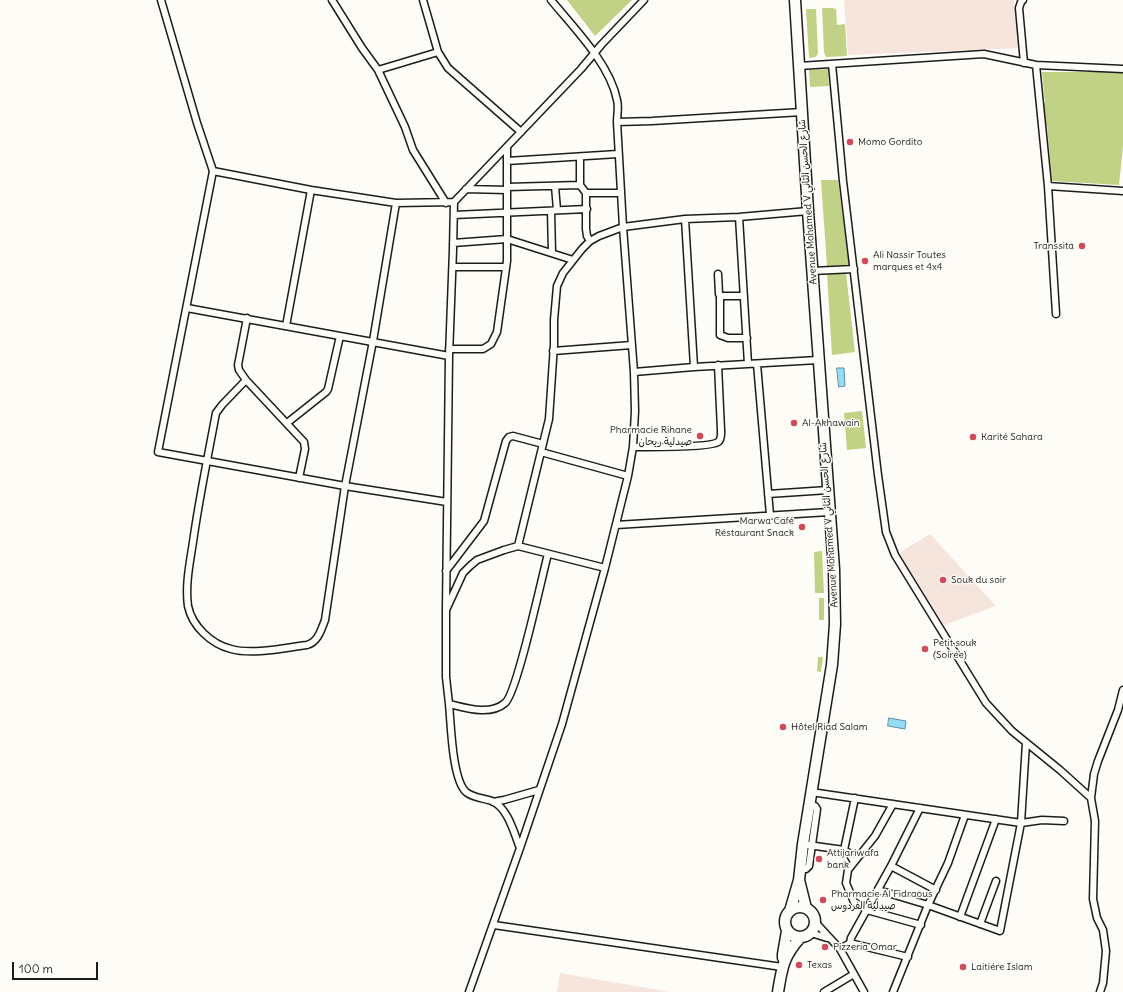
<!DOCTYPE html>
<meta charset="utf-8">
<style>
body{margin:0}
#map{position:relative;width:1123px;height:992px;overflow:hidden;background:#fdfcf7;font-family:Delius,sans-serif}
canvas{display:block}
.scale{position:absolute;left:12px;top:962px;width:86px;height:18px;box-sizing:border-box;border:2px solid #1c1c1c;border-top:0;padding-left:5px;font-size:12px;line-height:14px;white-space:nowrap;color:#1c1c1c;-webkit-text-stroke:3px #fdfcf7;paint-order:stroke}
</style>
<div id="map">
<canvas width="1123" height="992"></canvas>
<div class="scale">100 m</div>
</div>
<script>
const ctx = document.querySelector('canvas').getContext('2d');
ctx.lineJoin = 'round';
function paint(path, color) { ctx.fillStyle = color; ctx.fill(path, 'evenodd'); }
function stroke(path, color, width, dash) { ctx.strokeStyle = color; ctx.lineWidth = width; ctx.lineCap = dash ? 'butt' : 'round'; ctx.setLineDash(dash || []); ctx.stroke(path); }
function write(font, color, halo, rows, align = 'center') {
  ctx.font = font + ' Delius,"Playpen Sans Arabic",sans-serif'; ctx.lineWidth = 3; ctx.setLineDash([]); ctx.textBaseline = 'middle'; ctx.strokeStyle = halo; ctx.fillStyle = color; for (const [text, x, y, turn = 0] of rows) {
    ctx.save(); ctx.translate(x, y); ctx.rotate((+turn || 0) * Math.PI / 180); ctx.textAlign = isNaN(turn) ? turn : align; if (halo) ctx.strokeText(text, 0, 0); ctx.fillText(text, 0, 0); ctx.restore();
  }
}
const built = new Path2D(`
 M844 0H1014L1020 48 848 55Z
 M930 534 996 606 944 625 899 553Z
 M560 973 670 992H557Z`);
const green = new Path2D(`
 M567 0H632L595 36Z
 M822 8H832L836 9 837 25 845 24 847 56 826 57 824 52Z
 M806 9H816L818 53 816 57 809 58Z
 M828 69 829 86 810 87 809 70Z
 M1042 72H1123V147L1119 185 1052 181 1047 125H1045L1043 103H1045Z
 M821 180H838L849 265 827 266Z
 M846 273 855 352 832 355 827 274Z
 M862 411 866 448 847 450 844 413Z
 M822 551 824 593H815L814 552Z
 M819 598H824V620H819Z
 M818 657H823L821 672 817 671Z`);
const water = new Path2D(`
 M837 368H844L845 386 839 387Z
 M889 718 906 721 905 729 888 726Z`);
const minor = new Path2D(`
 M161 0 197 123 213 171 158 452 345 486 447 502
 M332 0 362 48 378 70 405 127 413 150 446 203
 M423 0 438 52 448 68 521 132
 M551 0C574 28 610 64 617 100 619 107 617 115 617 122
 M1023 0 1021 2 1019 8 1024 63
 M832 64 843 181 878 475 886 532 895 555 986 703 1012 731 1060 770 1091 798
 M1036 65 1048 186 1056 314
 M799 66 984 54 1036 65 1123 69
 M378 70 438 52
 M802 112 652 121 617 122 623 227 685 219 739 217 808 211
 M580 157V185L586 193V229L587 236 590 241
 M507 161 618 154
 M213 171 311 190 396 203 454 202 581 69 602 44 644 0
 M555 186 557 210
 M1048 186 1123 191
 M507 187 580 185
 M466 189 507 190
 M586 193H621
 M551 211 552 253
 M454 215 587 209
 M739 217 748 364
 M685 219 694 367
 M453 243 507 239 573 260
 M453 267H506
 M812 271 854 269
 M718 274 719 294 720 296H744
 M720 296V335L728 338H747
 M187 308 449 356
 M247 318 238 365 239 370 246 380 304 442 305 449 299 478
 M286 326 311 190
 M449 349H483L491 344 497 332 507 261V147
 M553 351 632 345
 M757 364 770 515
 M634 372 694 367 818 360
 M246 380 222 405 216 413C208 456 199 499 193 542 190 562 185 585 188 606 192 626 211 644 231 649 252 655 284 648 307 645 318 642 321 630 325 620L345 486 373 341 396 203
 M287 423 326 392 328 389 340 336
 M633 447C647 447 710 448 718 442 722 439 721 434 721 430L718 365
 M541 452 628 476
 M768 494 828 490
 M616 525 829 512
 M518 546 605 568 562 724 520 848
 M548 554C542 576 517 694 505 703 490 716 466 708 449 704L446 677V610L463 573 470 566 477 560 504 550 518 546 549 419 554 345V320L557 286 563 273 582 249 590 241 599 236 623 227 634 372 635 411 633 447 628 476 605 568
 M446 571 484 521 506 441 509 437 513 436 543 444
 M446 609 449 356 453 250 454 202
 M449 704C451 724 452 779 466 792 473 798 483 798 492 801 508 808 514 833 520 848L469 992
 M811 792 1021 823 1042 820 1064 821
 M493 802 504 800 539 790
 M893 804 875 836 848 870 846 883 854 902 867 910 921 925
 M808 845 844 850 849 853 854 862
 M844 850 855 798
 M891 866 936 890
 M800 869H806L809 866 817 809 815 806 809 805
 M878 890 928 905 1000 931 1021 823 1026 743
 M960 917 996 819
 M816 923 840 949 864 992
 M980 924 996 881
 M494 925 782 967
 M811 933 827 938
 M850 943 908 957
 M840 949 850 943 851 938 891 866 920 808
 M824 992 854 974
 M893 992 928 905 948 863 965 815
 M1100 992 1103 983 1106 951 1103 930 1097 918 1093 899 1095 821 1091 798 1094 774 1098 761 1118 710 1123 690`);
const primary = new Path2D(`
 M799 880 806 908
 M785 922a15 15 0 1 1 30 0a15 15 0 1 1-30 0Z
 M790 911 799 880 803 844 832 665 835 624 834 569 808 211 795 0
 M783 958V954L787 931
 M778 992C782 968 783 957 800 938`);
const markers = [
 [850,142,4,"#d1495b"],
 [1082,246,4,"#d1495b"],
 [865,261,4,"#d1495b"],
 [794,423,4,"#d1495b"],
 [700,436,4,"#d1495b"],
 [973,437,4,"#d1495b"],
 [802,527,4,"#d1495b"],
 [943,580,4,"#d1495b"],
 [925,649,4,"#d1495b"],
 [783,727,4,"#d1495b"],
 [819,859,4,"#d1495b"],
 [823,900,4,"#d1495b"],
 [825,947,4,"#d1495b"],
 [799,965,4,"#d1495b"],
 [963,967,4,"#d1495b"]
];
const poiNames = [
 ["Momo Gordito",858,142],
 ["Transsita",1074,246,"right"],
 ["Ali Nassir Toutes",873,255],
 ["marques et 4x4",873,267],
 ["Al-Akhawain",802,423],
 ["Pharmacie Rihane",692,430,"right"],
 ["صيدلية ريحان",692,442,"right"],
 ["Karité Sahara",981,437],
 ["Marwa Café",794,521,"right"],
 ["Réstaurant Snack",794,533,"right"],
 ["Souk du soir",951,580],
 ["Petit souk",933,643],
 ["(Soirée)",933,655],
 ["Hôtel Riad Salam",791,727],
 ["Attijariwafa",827,853],
 ["bank",827,865],
 ["Pharmacie Al Fidraous",831,894],
 ["صيدلية الفردوس",831,906],
 ["Pizzeria Omar",833,947],
 ["Texas",807,965],
 ["Laitiére Islam",971,967]
];
const streetNames = [
 ["Avenue Mohamed V شارع الحسن الثاني",808,202,-94],
 ["Avenue Mohamed V شارع الحسن الثاني",829,525,-94]
];
paint(built, '#f6e5dc');
paint(green, '#c1d186');
paint(water, '#92dcf4');
stroke(water, '#638f9e', 1);
stroke(minor, '#1c1c1c', 9);
stroke(primary, '#1c1c1c', 13);
stroke(minor, '#fdfcf7', 6);
stroke(primary, '#fdfcf7', 10);
for (const [x, y, r, color] of markers) { const dot = new Path2D(); dot.arc(x, y, r, 0, 2 * Math.PI); ctx.fillStyle = color; ctx.fill(dot); stroke(dot, '#fdfcf7', 1.5); }
write('10px', '#1c1c1c', '#fdfcf7', poiNames, 'left');
write('10px', '#1c1c1c', '#fdfcf7', streetNames);
</script>
